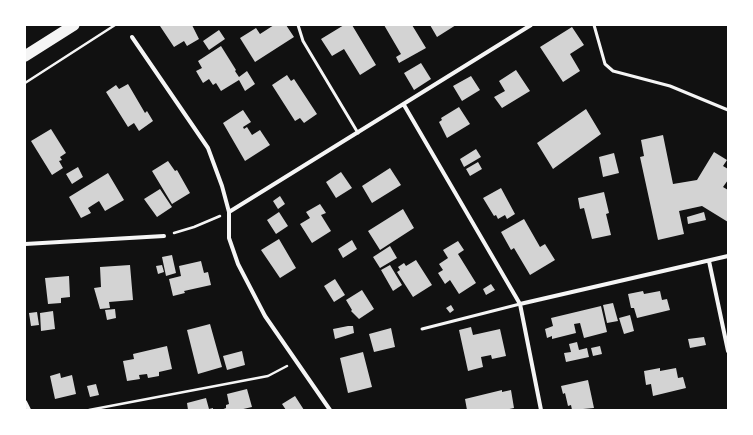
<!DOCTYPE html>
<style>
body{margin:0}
#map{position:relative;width:753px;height:435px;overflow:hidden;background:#111;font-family:Merriweather,serif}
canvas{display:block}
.frame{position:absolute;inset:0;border:26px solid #fff;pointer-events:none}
</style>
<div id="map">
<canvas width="753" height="435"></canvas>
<div class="frame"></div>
</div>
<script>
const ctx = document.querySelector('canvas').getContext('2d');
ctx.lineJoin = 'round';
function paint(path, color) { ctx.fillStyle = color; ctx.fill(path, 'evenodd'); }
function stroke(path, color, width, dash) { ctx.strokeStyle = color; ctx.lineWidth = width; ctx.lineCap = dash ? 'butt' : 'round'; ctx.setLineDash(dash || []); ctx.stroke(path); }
const building = new Path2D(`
 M162 25H192L199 39 187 46 184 41 174 47 160 26Z
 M274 25H286L294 37 255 62 240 38 256 28 260 34Z
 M344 25H352L376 65 360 75 344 49 332 56 321 39Z
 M384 25H412L426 48 399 63 396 57 401 54Z
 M430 25H456L437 37Z
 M572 27 584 45 570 54 580 71 563 82 540 47Z
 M219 30 225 39 209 50 203 41Z
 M221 46 236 70 235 71 239 77 247 71 255 84 245 91 239 80 221 91 216 83 213 85 209 79 203 83 196 71 202 68 198 61Z
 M421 63 431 79 414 90 404 73Z
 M516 70 530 91 502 108 494 97 505 91 499 81Z
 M287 75 291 81 294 79 317 114 304 123 300 118 295 121 272 85Z
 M471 76 480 90 462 101 453 86Z
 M128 84 145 113 147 111 153 121 139 131 134 123 128 127 106 92 116 85 119 89Z
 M459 107 470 124 447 138 439 122 442 120 441 118Z
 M586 109 601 134 553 169 537 143Z
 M243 110 251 122 243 127 244 129 247 127 252 135 260 130 270 145 245 161 223 123Z
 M51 129 66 153 60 157 62 160 59 161 63 168 52 175 31 141Z
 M663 135 673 184 697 180 714 152 727 160 723 166 728 169V180L723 187 728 190V222L702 206 679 211 684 234 658 240 640 157 644 156 641 140Z
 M476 149 481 157 464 167 460 159Z
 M614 153 619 173 603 177 599 157Z
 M168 161 175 171 177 170 190 193 172 204 152 171Z
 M478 162 482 169 470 176 466 169Z
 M78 167 83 177 72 184 66 174Z
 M390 168 401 185 372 203 362 186Z
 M341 172 352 188 336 198 326 182Z
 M108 173 124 200 105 211 99 201 88 208 91 213 81 218 69 197Z
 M501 188 515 214 507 219 505 215 498 219 496 215 494 216 483 198Z
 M160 189 172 207 157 217 144 199Z
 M604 192 609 213 606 214 611 235 592 239 584 208 580 209 578 198Z
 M280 196 285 204 278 209 273 201Z
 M320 204 326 213 321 215 331 231 312 243 300 224 310 218 306 212Z
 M403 209 414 228 380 250 368 231Z
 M279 212 288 226 276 234 267 220Z
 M704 212 706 220 688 224 687 217Z
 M524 219 540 247 545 244 555 260 530 275 514 248 511 250 501 232Z
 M279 239 296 268 280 278 261 250Z
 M352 240 357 249 343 258 338 249Z
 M458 241 464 250 458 254 476 283 459 294 450 280 445 284 438 273 443 270 439 264 448 258 443 250Z
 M390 246 397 258 380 268 373 257Z
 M172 255 176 273 166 276 162 257Z
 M416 260 432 285 413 297 397 272 400 270 398 267 404 263 406 266Z
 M201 261 204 273 208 272 211 285 184 291 185 293 173 296 169 279 181 276 179 266Z
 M130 265 133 300 109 302 110 308 100 309 94 288 101 287 100 267Z
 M162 265 164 272 158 274 156 266Z
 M390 265 402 285 393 291 381 270Z
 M69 276 70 297 61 298V303L48 304 45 278Z
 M335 279 345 295 334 302 324 286Z
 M491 284 495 290 486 295 483 289Z
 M362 290 374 309 359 319 351 311 352 310 346 300Z
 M643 291 644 294 660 291 662 300 667 299 670 310 637 318 634 308H631L628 294Z
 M613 303 618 321 607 323 603 305Z
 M451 305 454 310 450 313 446 308Z
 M601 306 607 332 584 338 580 323 574 324 576 333 552 339V336L547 338 545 329 553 326 551 318Z
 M115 309 116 318 107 320 105 310Z
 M53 311 55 329 41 331 40 313Z
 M37 312 39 325 31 326 29 313Z
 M630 315 634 331 624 334 619 318Z
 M210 324 222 367 198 374 187 330Z
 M348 326H353L354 333 335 339 333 329Z
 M471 327 473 335 500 329 506 356 492 359 491 355 481 357 483 367 468 371 459 330Z
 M391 328 395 347 374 352 369 334Z
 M704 337 706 345 690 348 688 339Z
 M577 342 579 350 587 348 589 357 566 362 564 353 571 352 569 344Z
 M167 346 172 369 159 372V376L148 378 147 374 139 375 140 379 127 381 123 361 134 359 133 354Z
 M600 346 602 354 593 356 591 348Z
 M242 351 245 365 227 370 223 356Z
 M363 352 372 387 348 393 340 358Z
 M660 368V371L676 368 678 378 683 377 686 388 653 396 651 384 646 385 644 371Z
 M60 373 61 378 72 375 76 394 55 399 50 376Z
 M588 380 594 408 572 410 571 405 568 406 565 393 563 394 561 386Z
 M96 384 99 395 90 397 87 386Z
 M247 389 252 407 239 410H221L226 408V405L229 404 227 394Z
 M502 390V392L511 390 514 408 505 410H467L465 399Z
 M295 396 304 410H286L282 404Z
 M206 398 209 409 213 408V410H188L187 403Z`);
const path = new Path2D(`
 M25 83 115 25
 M174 233 194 227 220 216
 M89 410 268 376 287 366`);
const service = new Path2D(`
 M298 25 303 41 358 133
 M594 25 605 64 613 71 670 86 728 110
 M422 329 520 304`);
const minor = new Path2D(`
 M132 37 208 148 222 186 229 212V238L238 264 265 316 330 410
 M404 105 520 304 541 410
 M229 212 531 25
 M25 244 164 236
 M709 261 728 351
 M520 304 728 256
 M25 402 29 410`);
const trunk = new Path2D(`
 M25 56 74 25`);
paint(building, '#d3d3d3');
stroke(path, '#f5f5f5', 2.5);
stroke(service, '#f5f5f5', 3);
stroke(minor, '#f5f5f5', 4);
stroke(trunk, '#f5f5f5', 11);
</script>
